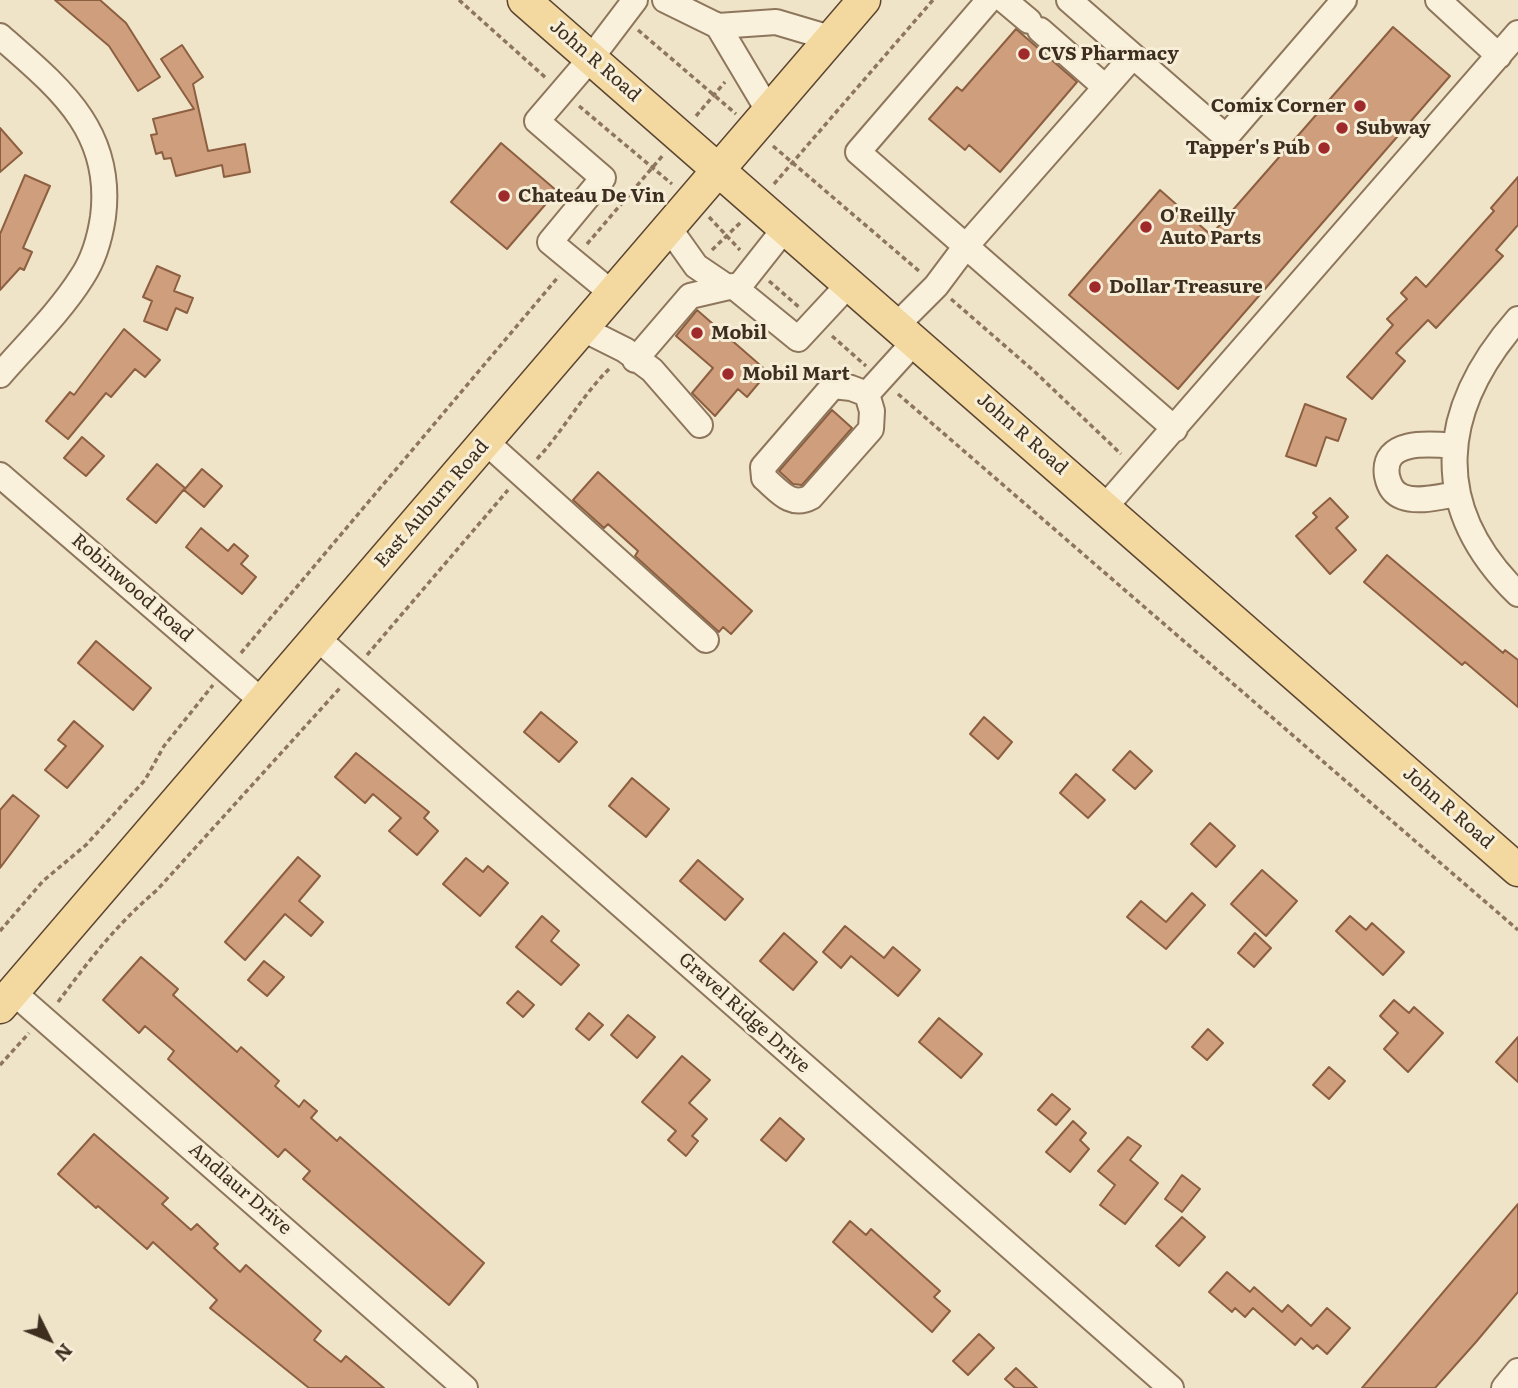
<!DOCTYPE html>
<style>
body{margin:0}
#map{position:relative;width:1518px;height:1388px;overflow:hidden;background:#f0e4c8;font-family:Literata,serif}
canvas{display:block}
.north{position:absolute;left:14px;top:1304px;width:70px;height:70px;-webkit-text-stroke:5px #f7eed8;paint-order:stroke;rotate:133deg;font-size:19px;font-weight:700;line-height:28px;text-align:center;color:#3d2e20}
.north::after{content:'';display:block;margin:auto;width:24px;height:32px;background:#3d2e20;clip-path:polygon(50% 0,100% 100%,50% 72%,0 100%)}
</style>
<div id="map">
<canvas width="1518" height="1388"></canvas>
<div class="north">N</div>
</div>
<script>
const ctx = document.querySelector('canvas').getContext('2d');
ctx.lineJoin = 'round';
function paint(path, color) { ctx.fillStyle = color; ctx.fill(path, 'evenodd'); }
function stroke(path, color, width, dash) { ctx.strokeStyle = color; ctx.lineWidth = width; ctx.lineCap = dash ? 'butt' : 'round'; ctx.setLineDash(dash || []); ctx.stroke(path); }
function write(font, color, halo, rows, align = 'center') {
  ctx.font = font + ' Literata,serif'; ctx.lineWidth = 6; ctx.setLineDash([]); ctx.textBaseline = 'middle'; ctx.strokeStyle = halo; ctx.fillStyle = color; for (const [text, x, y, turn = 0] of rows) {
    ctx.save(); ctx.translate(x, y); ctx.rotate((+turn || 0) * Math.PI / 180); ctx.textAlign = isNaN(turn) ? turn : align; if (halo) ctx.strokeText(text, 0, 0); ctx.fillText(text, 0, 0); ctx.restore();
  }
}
const building = new Path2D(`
 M55 0H100L126 23 160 77 138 91 109 46Z
 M1393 27 1450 76 1178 389 1069 295 1160 190 1211 235Z
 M1016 29 1077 82 1000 172 969 145 965 150 929 119 957 87 962 91Z
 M182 45 203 77 193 84 208 151 245 144 250 172 224 177 222 165 176 176 171 158 164 159 162 152 156 154 151 135 157 134 153 119 194 109 161 59Z
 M0 128 22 153 0 172Z
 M501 143 557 191 507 249 451 202Z
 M25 175 50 186 23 248 32 252 24 270 20 268 0 290V234Z
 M1518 177V225L1496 250 1503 256 1436 328 1428 320 1396 353 1405 361 1372 399 1347 377 1393 325 1387 319 1407 299 1401 293 1416 277 1426 287 1494 211 1491 208Z
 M157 266 180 276 174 291 193 298 187 313 176 308 167 330 144 321 152 301 143 297Z
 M697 310 768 372 747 397 738 389 715 416 692 393 713 368 676 336Z
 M124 329 160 360 145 377 135 369 111 397 106 393 68 439 46 421 70 392 74 395Z
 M1305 404 1346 419 1338 441 1326 437 1316 466 1286 456Z
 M832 410 852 428 802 485 793 484 779 471Z
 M82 437 104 456 86 476 64 458Z
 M157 464 185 488 156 523 127 499Z
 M202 469 222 486 204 507 184 490Z
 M598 472 752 611 731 634 723 627 719 632 635 556 638 551 608 524 604 528 573 500Z
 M1330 498 1348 517 1336 528 1356 550 1330 574 1296 536 1317 517 1313 513Z
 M201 528 228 551 234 544 248 556 241 564 256 577 242 594 186 547Z
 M1387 555 1503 653 1505 650 1518 660V707L1465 662 1462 665 1364 582Z
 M96 641 151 688 133 710 78 663Z
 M541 712 577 742 559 762 524 732Z
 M984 717 1012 742 998 759 970 734Z
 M74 721 103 746 67 788 45 770 66 746 58 740Z
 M1130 751 1152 771 1135 789 1113 770Z
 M356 753 429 812 424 818 438 831 417 855 389 831 401 818 373 794 365 803 335 777Z
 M1076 774 1105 800 1088 818 1060 793Z
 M632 778 669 809 646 837 609 806Z
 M13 795 39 816 0 868V810Z
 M1210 823 1235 846 1216 867 1191 844Z
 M298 857 320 876 299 901 323 922 311 936 285 914 245 960 225 942Z
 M466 858 483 872 488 866 508 883 480 916 443 884Z
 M698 860 743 899 725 920 680 881Z
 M1262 870 1297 901 1266 936 1231 904Z
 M1192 893 1205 905 1166 949 1127 917 1141 901 1166 922Z
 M542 916 559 931 551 941 579 965 561 985 516 947Z
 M1350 916 1366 930 1372 923 1404 952 1383 975 1336 931Z
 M845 926 884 958 893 947 920 970 898 996 851 956 841 968 823 952Z
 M784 933 817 962 793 990 760 961Z
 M1255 933 1271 948 1254 967 1238 953Z
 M141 957 178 989 173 995 237 1052 241 1047 279 1081 275 1086 299 1107 304 1100 317 1111 311 1118 337 1141 340 1137 484 1263 449 1305 303 1179 310 1171 285 1149 278 1157 168 1059 174 1051 145 1026 139 1033 103 1000Z
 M264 961 284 977 267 996 248 980Z
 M518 991 534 1005 523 1017 507 1003Z
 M1394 1000 1409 1013 1414 1007 1443 1033 1408 1072 1384 1049 1398 1033 1380 1016Z
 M589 1013 603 1025 589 1040 576 1029Z
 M628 1015 655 1037 637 1058 611 1035Z
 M939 1018 982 1054 961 1078 919 1042Z
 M1208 1029 1223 1043 1207 1060 1192 1047Z
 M1518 1037V1082L1496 1062Z
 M682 1056 710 1080 689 1103 707 1119 692 1136 698 1141 686 1156 668 1140 676 1131 642 1102Z
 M1329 1067 1345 1081 1329 1099 1313 1085Z
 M1052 1094 1070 1109 1056 1125 1038 1110Z
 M780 1118 804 1139 786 1161 761 1140Z
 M1073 1121 1086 1133 1080 1140 1089 1149 1070 1172 1046 1152Z
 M94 1134 168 1198 162 1204 191 1230 197 1224 218 1244 214 1248 240 1272 246 1265 321 1331 314 1340 341 1362 346 1356 384 1388H309L210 1308 217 1300 153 1242 147 1249 98 1206 96 1208 58 1174Z
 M1128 1137 1141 1146 1130 1160 1158 1183 1125 1224 1100 1205 1115 1185 1098 1171Z
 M1182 1175 1200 1189 1182 1212 1165 1199Z
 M1518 1204V1292L1476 1342 1435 1388H1362Z
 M1182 1217 1205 1237 1179 1266 1156 1246Z
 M850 1221 866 1235 871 1229 940 1291 934 1297 950 1311 932 1332 833 1242Z
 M1227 1272 1250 1292 1254 1287 1282 1312 1288 1305 1311 1326 1327 1308 1350 1328 1327 1354 1317 1345 1313 1349 1301 1338 1295 1345 1253 1308 1245 1317 1235 1308 1232 1312 1209 1292Z
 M979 1334 994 1348 968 1375 953 1361Z
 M1016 1368 1037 1388H1015L1005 1379Z`);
const path = new Path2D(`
 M459 0 546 78
 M638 30 736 114
 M579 106 672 184
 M696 116 725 82
 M773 146 919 271
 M774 184 933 0
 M709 217 740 250
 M587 244 664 154
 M712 250 741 222
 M769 281 800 308
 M951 299 1035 372 1121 454
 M832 336 866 366
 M898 394 1518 930
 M537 459C564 430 582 395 611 367
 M241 653 559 276
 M367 655 508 490
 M0 931 43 881 86 845 145 780 164 746 213 685
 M58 1002C91 958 115 926 157 890L340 688
 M0 1065 29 1033`);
const minor = new Path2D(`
 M665 0 718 26 768 110
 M989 0 858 152 1175 429
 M1004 0 1029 21
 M1069 0 1226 137 1344 0
 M1438 0 1499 56
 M718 26 776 22 830 38
 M1040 30 1105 87
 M0 36C58 87 114 130 103 217 100 237 94 259 82 277 60 312 27 344 0 375
 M669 228 696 266 727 287
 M737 289 786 227
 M613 294 550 242 603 178 537 121 591 58 635 0
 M1518 319C1439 409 1428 506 1518 594
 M897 325 936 286 966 246 1133 56
 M583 329 625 350 652 370 700 425
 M635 360 690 296 733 286 798 339 850 283
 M833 386 851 388 867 394 872 411 871 429 811 497C791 508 779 491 764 478L763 467Z
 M867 394 916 340
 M486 442 706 640
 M1455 446C1432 444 1381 438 1387 476 1389 486 1394 494 1403 497 1419 503 1442 496 1458 494
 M0 475 263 702
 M1105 507 1518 33
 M317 638 1171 1388
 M13 992 465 1388
 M1504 1388 1518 1371`);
const major = new Path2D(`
 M524 0 1518 870
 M0 1007 864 0`);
const markers = [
 [1024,54,7,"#9e2a2b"],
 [1360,106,7,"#9e2a2b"],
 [1342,128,7,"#9e2a2b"],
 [1324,148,7,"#9e2a2b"],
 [504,196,7,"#9e2a2b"],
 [1146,227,7,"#9e2a2b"],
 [1095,287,7,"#9e2a2b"],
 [697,333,7,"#9e2a2b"],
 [728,374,7,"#9e2a2b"]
];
const poiNames = [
 ["CVS Pharmacy",1038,54],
 ["Comix Corner",1346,106,"right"],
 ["Subway",1356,128],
 ["Tapper's Pub",1310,148,"right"],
 ["Chateau De Vin",518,196],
 ["O'Reilly",1160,216],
 ["Auto Parts",1160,238],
 ["Dollar Treasure",1109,287],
 ["Mobil",711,333],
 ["Mobil Mart",742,374]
];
const streetNames = [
 ["John R Road",595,61,41],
 ["John R Road",1022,434,41],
 ["East Auburn Road",432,504,-49],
 ["Robinwood Road",132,588,41],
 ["John R Road",1448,808,41],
 ["Gravel Ridge Drive",744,1013,42],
 ["Andlaur Drive",240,1189,41]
];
paint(building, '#cf9f7d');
stroke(building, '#8d5f41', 2);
stroke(minor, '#8d765c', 28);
stroke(major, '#5b4430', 35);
stroke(path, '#8d765c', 3.5, [5, 3.5]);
stroke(minor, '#faf1dc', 24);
stroke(major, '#f3d9a0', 32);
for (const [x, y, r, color] of markers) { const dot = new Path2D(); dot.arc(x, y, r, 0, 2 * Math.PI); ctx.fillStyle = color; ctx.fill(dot); stroke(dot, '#f7eed8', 2.5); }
write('bold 19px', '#3d2e20', '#f7eed8', poiNames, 'left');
write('19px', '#3d2e20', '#f7eed8', streetNames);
</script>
